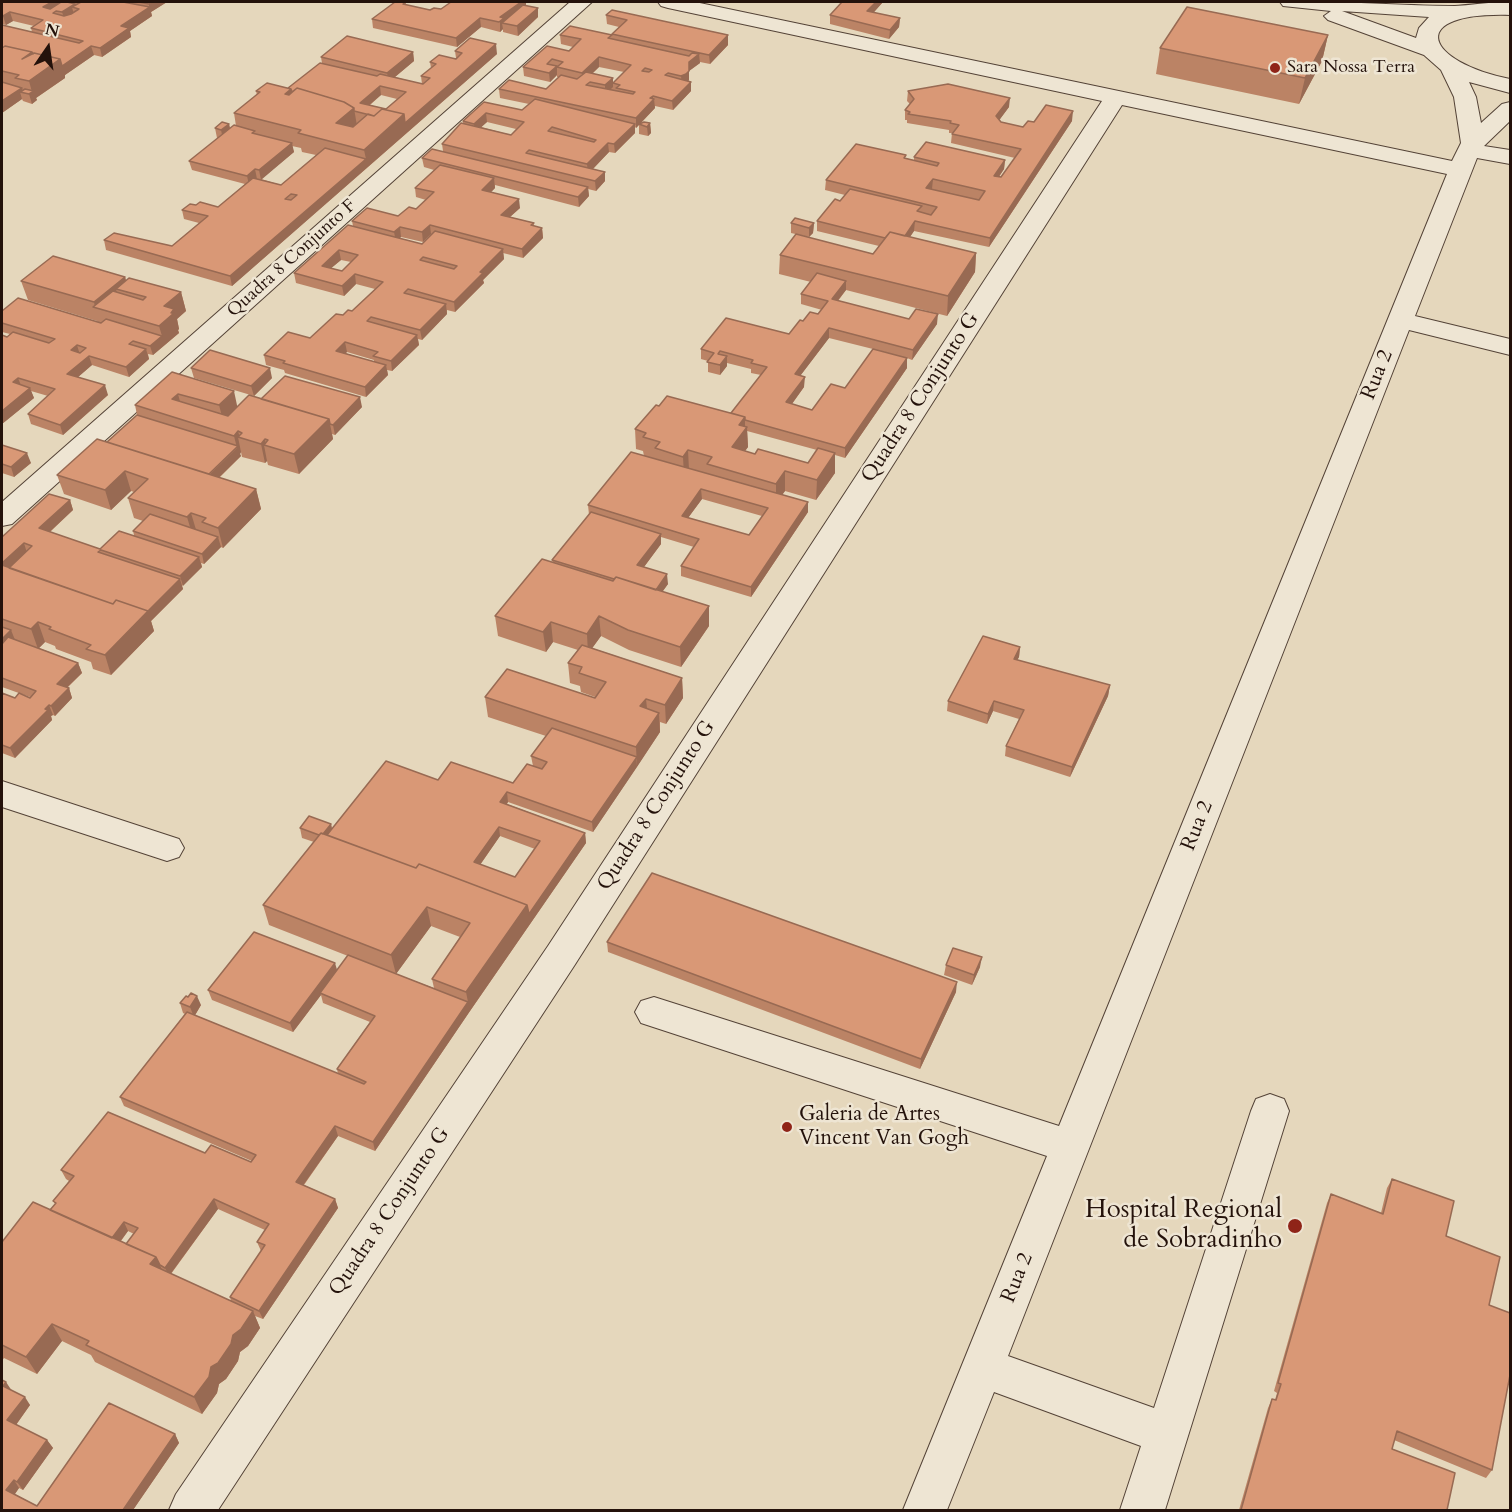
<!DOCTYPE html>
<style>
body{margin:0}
#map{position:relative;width:1512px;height:1512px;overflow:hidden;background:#e5d7bc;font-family:Cardo,serif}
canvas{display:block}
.frame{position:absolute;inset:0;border:3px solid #24120b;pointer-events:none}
.north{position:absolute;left:18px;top:18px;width:60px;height:60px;-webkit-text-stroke:4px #eee5d3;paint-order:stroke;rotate:13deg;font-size:16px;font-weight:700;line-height:24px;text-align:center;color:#24120b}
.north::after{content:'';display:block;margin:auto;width:21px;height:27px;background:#24120b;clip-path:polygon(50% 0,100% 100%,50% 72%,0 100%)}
</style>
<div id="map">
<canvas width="1512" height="1512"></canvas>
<div class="frame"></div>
<div class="north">N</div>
</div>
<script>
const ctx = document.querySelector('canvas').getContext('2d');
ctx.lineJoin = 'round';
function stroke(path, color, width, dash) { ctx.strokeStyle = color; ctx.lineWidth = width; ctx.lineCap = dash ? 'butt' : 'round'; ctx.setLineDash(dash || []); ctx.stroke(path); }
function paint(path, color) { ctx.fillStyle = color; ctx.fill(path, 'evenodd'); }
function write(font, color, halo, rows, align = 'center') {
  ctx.font = font + ' Cardo,serif'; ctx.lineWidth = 5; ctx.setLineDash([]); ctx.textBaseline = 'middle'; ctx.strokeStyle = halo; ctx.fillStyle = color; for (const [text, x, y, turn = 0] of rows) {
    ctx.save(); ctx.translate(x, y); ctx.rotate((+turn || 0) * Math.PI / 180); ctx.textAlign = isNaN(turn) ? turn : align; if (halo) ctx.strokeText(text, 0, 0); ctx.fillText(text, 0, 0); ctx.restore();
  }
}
const minor = new Path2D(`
 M570 2H592L12 524 2 526V502Z
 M658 2H695L1452 161 1461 143 1454 97 1441 70 1424 55 1328 20 1324 16 1331 11 1283 6 1280 2C1337 0 1397 6 1455 6 1474 5 1492 1 1510 3V15C1404 12 1425 62 1510 79V93L1469 82 1476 97 1481 123 1502 104 1510 102V121L1484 146 1510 150V164L1477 158 1415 316 1510 339V355L1409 330 1008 1356 1154 1408 1251 1111 1256 1099 1270 1094 1284 1099 1289 1111 1165 1510H1120L1141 1446 994 1392 947 1510H903L1047 1156 641 1023 635 1012 641 1001 654 997 1059 1126 1447 174 1122 105 574 966 218 1510H169L176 1494 548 946 1102 101 668 8 661 6ZM1342 11 1429 17 1419 28 1416 38Z
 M2 781 179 839 184 848 179 857 167 861 2 807Z`);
const wall = new Path2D(`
 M2 2H167L151 12 152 16 130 31 131 37 102 57 94 55 65 75V78L36 98 37 100 32 104 23 101 22 99 2 113V25L32 32 31 28 34 26 13 21 6 25 2 24Z
 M406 2V5L430 10 526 2V6L538 8V17L518 36 503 32V29L500 32 481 27 457 47 373 28 372 19Z
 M842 2H883L873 13 900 18 899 27 889 39 830 24V15Z
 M612 10 728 45 710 64 700 62V63L689 71V80L688 81 691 82V91L673 110 655 106V108L640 124 650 123 651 133 648 136 639 134V125L636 128 635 127V133L615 153 609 152 593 169 605 181 596 191 588 189 589 196 579 207 495 185V188L491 192 520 208 510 217 534 223V226L542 228 543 238 523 258 503 253 504 259 483 280 484 283 455 312 447 310V314L422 340 418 339 419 345 392 371 387 370 388 375 366 397 285 373 284 370 266 365 264 355 310 338 343 315 352 311 375 289 356 284 344 296 296 283 294 273 353 226 352 221 398 216 416 209 426 200 416 197 415 188 434 170 424 167 422 158 443 151 442 144 463 123V121L484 102 522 110 529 104 500 98 499 89H546L559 77H557V75L550 82 524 76 523 67 569 51 573 47 561 44 560 35H612V34L619 27 607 24 606 15ZM599 67 624 72 613 83 593 73ZM487 122 516 129 511 135 481 127ZM431 234 422 244 399 238 401 237 423 242ZM341 260 351 262 342 271 331 268ZM347 352 374 360V362L345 353Z
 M1328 35 1322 61 1299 104 1156 74 1160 48Z
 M455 51 497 54 232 286 106 250 104 240 172 246 199 223 184 219 182 210 196 205 218 207 245 184 192 170 189 161 218 138H217L215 128 229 124 230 129 236 126 234 113 257 95 256 91 288 88 322 63 321 57 413 52 414 61 395 77 422 84 421 76 431 68 430 62 456 58ZM381 95 397 99 386 109 370 105ZM292 146 301 148 302 152 316 155 281 185 261 179 294 152Z
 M908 91 1009 107 999 120 1001 122 1023 127 1034 122 1072 121 989 247 914 231 910 237 976 253 975 272 947 316 846 290 838 301 909 319 937 324 912 360 907 358V368L845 458 835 455V473L816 500 785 491 782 495 808 512 751 597 681 576V566L694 547 661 537V544L644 567 668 584 662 592 709 606V626L681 667 629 650 601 636 592 648 682 678 683 698 666 724 660 722V732L593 832 508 802 507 804 585 833 586 843 470 1011 375 1151 338 1136 304 1185 335 1199 338 1208 263 1319 255 1316 260 1328 248 1346 240 1352 238 1361 226 1379 219 1384 217 1393 202 1414 95 1362 91 1355 62 1341 37 1374 4 1358 2 1361V1242L50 1210 55 1204 53 1201 69 1181 66 1179 61 1170 205 1153 251 1162 252 1161 124 1106 120 1097 185 1014 183 1013 180 1003 201 1005 195 1015 338 1074 337 1069 370 1022 323 1003 321 995 293 1032 212 1000 208 990 337 970 348 956 269 925 263 905 314 842 302 838 300 828 331 824 332 829 438 780 513 783 533 766 531 756 546 736 488 717 485 697 595 698V697L581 692 580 686 570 683 568 663 578 650 553 642 546 652 498 636 495 616 553 563 552 560 589 515 588 505 644 456 643 451 636 449 635 429 659 406 731 413 761 375 751 373V369L727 363V366L720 375 708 372V361L701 359V349L789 334 803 321 818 314 822 310 801 304V294L811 282 779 274 780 255 873 254 879 246 817 231V221L840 201 845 195 825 190 826 180 906 155 905 158 914 160V157L1005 160 1004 169 999 177H1001L1015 158 951 143 952 133H949V130L907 123V120H905V110L910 104 907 101ZM829 338 885 352 845 388 812 410 792 404 804 387 800 376ZM747 431 817 450 808 463 755 454 745 451 748 447ZM702 499 762 516 749 535 688 518ZM500 836 535 849 515 877 480 865ZM431 926 460 937 432 979 434 988 396 974ZM218 1209 265 1230 257 1242 261 1251 230 1297 231 1301 171 1274ZM128 1231 134 1234 126 1244 121 1241Z
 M791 223H814L813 233 809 237 791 233Z
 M125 277 126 280 181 292 186 311 177 319 179 329 178 330 179 333 153 355 148 354 149 359 129 377 92 365 78 377 108 395 63 435 31 424 28 414 48 396 31 391 34 398 2 424 7 337 10 334 2 332V311L98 322 97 321 28 300 21 281Z
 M191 368 272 378 254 396 194 378Z
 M172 372 238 407 261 399 362 407 335 435 332 434 333 439 299 474 268 465 267 461 265 463 242 457 241 452 240 454 241 456 219 478 256 489 261 509 223 548 221 547 204 564 201 563 202 567 182 586 183 589 151 621 154 631 111 675 93 669 91 662 56 649 55 646 45 642 39 648 78 663 82 673 67 688H69L72 698 55 716 53 715 51 716 52 720 15 758 2 753V693L15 698 30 697 2 687V537L70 500 73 510 50 532 100 549 134 535 133 531 143 521 134 518 128 498 134 492 131 491 111 510 64 494 57 475 107 442 137 415 135 405Z
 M2 445 31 463 14 477 2 473Z
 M1020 647 1019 657 1017 660 1110 685 1108 696 1070 777 1005 756 1006 746 1019 719 993 711 987 724 947 711 948 701Z
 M607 942 956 992 920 1069 608 952Z
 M946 965 980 967 972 985 944 975Z
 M1392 1179 1446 1236 1489 1305 1492 1470 1486 1478 1394 1440 1392 1449 1447 1510H1239L1268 1408 1272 1399 1275 1400 1277 1393 1274 1391 1327 1203 1331 1194 1381 1213 1387 1188Z
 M11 1390 30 1405 16 1425 47 1440 53 1448 23 1490 19 1488 15 1494 37 1506 175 1434 179 1443 133 1510H2Z`);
const shadedWall = new Path2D(`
 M52 2H65L46 16 43 7Z
 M152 2H167L151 12 152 16 130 31 131 37 102 57 100 48 121 26 149 7V4Z
 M521 2H526V7L502 23 503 29 500 32V17Z
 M876 2H883L867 20V11Z
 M75 4 77 8 72 7 74 15 65 21 62 12Z
 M538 8V17L518 36 517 26Z
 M10 12 13 21 6 25 3 16Z
 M480 18 481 27 457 47 456 38Z
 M900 18 899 27 889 39 890 30Z
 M728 35V45L710 64 709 55Z
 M1328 35 1322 61 1299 104 1305 78Z
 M496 44 497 54 232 286 230 276 366 159 364 150 404 114Z
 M91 46 94 55 65 75V78L36 98 37 100 32 104 29 94 32 92 29 81 60 59Z
 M413 52 414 61 389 82 387 73Z
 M699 54 700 63 689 71V62Z
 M599 57V67L582 83V73Z
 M557 66V75L550 82 549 73Z
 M689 71V80L686 84 682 86 681 76Z
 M613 78V87L605 95V85Z
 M691 82V91L673 110 672 101Z
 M380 86 381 95 361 112 360 103Z
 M22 88 23 93 20 92 22 99 2 113V101Z
 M291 89 295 107 285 94Z
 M653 96V101L654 99 655 108 636 128V118Z
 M1010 98 1009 107 995 126 996 116Z
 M354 108 357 126 339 141 336 123Z
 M1073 111 1072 121 989 247 990 238Z
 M486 113 487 122 475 133 474 124Z
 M650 123 651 133 648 136 647 127Z
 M229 124 231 133 223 139 221 130Z
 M635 124V133L615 153 614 144Z
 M292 143 294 152 261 180 259 170Z
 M608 143 609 152 588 174 587 164Z
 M1005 160 1004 169 993 185 994 176Z
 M255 169 257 179 249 185 247 176Z
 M605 172V181L596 191 595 181Z
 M494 178 495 188 484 199 482 190Z
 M933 179 932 189 926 188Z
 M588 187 589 196 579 207 578 197Z
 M519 199 520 208 502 224 501 215Z
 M915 221 914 231 900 251 901 241Z
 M814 223 813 233 809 237V228Z
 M430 225 431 234 423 242 422 232Z
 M400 227 401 237 396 242 394 232Z
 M542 228 543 238 523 258 522 249Z
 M503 249 504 259 483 280 484 283 455 312 454 302 480 272Z
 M339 250 341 260 323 275 322 266Z
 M976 253 975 272 947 316 948 296Z
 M355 274 356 284 344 296 342 286Z
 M125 277 129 293 116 289 120 304 95 307 94 302Z
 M846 281V290L831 309 832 299Z
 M181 292 186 311 177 319 179 329 178 330 179 333 153 355 150 346 162 336 159 326 164 306Z
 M446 304 447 314 422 340 420 330Z
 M938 314 937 324 912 360 913 350Z
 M829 328V338L794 384 795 374Z
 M417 335 419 345 392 371 391 361Z
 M345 342 347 352 338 361 336 351Z
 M77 345 80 355 71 350Z
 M146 349 149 359 129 377 126 367Z
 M89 356 92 365 70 384 67 374Z
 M727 356V366L720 375V365Z
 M907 358V368L845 458V448Z
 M386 365 388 375 366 397 365 387Z
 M270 368 272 378 254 396 251 386Z
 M805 377 804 387 786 412V402Z
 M18 378 22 388 13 382Z
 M105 385 108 395 63 435 60 425Z
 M30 388 34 398 2 424V411Z
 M234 391 238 410 224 424 219 405Z
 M178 394 183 413 172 399Z
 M360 397 362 407 335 435 333 425Z
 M745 417V430L747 427 748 447 733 467 732 447 739 425Z
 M329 419 333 439 299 474 294 454Z
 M238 431 240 438 238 437 241 452 240 454 241 456 205 491 203 481 237 448 234 436Z
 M265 439 266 446 264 445 267 461 265 463 261 444Z
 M688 450 689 470 684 476 683 457Z
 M27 453 31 463 14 477 11 467Z
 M835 453V473L816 500 817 480Z
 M125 471 131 491 111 510 105 490Z
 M785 471V491L776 503V484Z
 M256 489 261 509 223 548 218 528Z
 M701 489 702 499 682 526V516Z
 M70 500 73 510 43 538 39 528Z
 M808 502V512L751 597V587Z
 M191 513 197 533 193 537 187 517Z
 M661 534V544L638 575 637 565Z
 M218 537 221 547 204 564 202 554Z
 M24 543 27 553 2 577V563Z
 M199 557 202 567 183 586 180 576Z
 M667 574 668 584 655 602 654 591Z
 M180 579 183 589 151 621 154 631 111 675 105 655Z
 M709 606V626L681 667 680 647Z
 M599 616 601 636 588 654 587 634Z
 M38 622 45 642 38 649 31 629Z
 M551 622 553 642 546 652 543 632Z
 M11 630 15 640 2 651V639Z
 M1020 647 1019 657 1012 670 1014 659Z
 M78 663 82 673 60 694 57 684Z
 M682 678 683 698 666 724 665 705Z
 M1110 685 1108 696 1070 777 1072 767Z
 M69 688 72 698 55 716 51 706Z
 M646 699 648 718 640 706Z
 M994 701 993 711 987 724 988 714Z
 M49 705 53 715 51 716 52 720 15 758 10 748Z
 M659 713 660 732 637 767 636 747Z
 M637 757V767L593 832 592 822Z
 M507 792 508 802 501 812 500 802Z
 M331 824 333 834 321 836Z
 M499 827 500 836 475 872 474 862Z
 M585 833 586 843 470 1011 375 1151 373 1142 468 1002 466 992 527 905Z
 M427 907 431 926 396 974 391 955Z
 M982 957 980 967 972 985 974 975Z
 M335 963 338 973 320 993 321 995 293 1032 290 1023Z
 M957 982 956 992 920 1069 921 1059Z
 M197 996 201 1005 194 1017 190 1007Z
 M335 1126 338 1136 299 1191 296 1182Z
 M214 1199 218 1209 169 1276 165 1268Z
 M335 1199 338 1208 263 1319 259 1311Z
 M124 1222 128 1231 113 1251 109 1242Z
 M156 1257 164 1274 150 1264Z
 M253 1311 260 1328 248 1346 240 1352 238 1361 226 1379 219 1384 217 1393 202 1414 194 1397 211 1367 233 1335Z
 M52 1324 62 1341 37 1374 26 1357Z
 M6 1382 12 1391 3 1386Z
 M25 1397 30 1405 13 1429 7 1420Z
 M175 1434 179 1443 133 1510H123Z
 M47 1440 53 1448 23 1490 17 1482Z
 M14 1480 19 1488 12 1498 6 1490Z`);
const building = new Path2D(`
 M2 2H52L43 7 50 9 61 2H67L75 4 62 12 56 11 53 13 64 16 71 14 79 9 72 7 81 2H123L150 7 121 26 129 28 100 48 91 46 62 66 60 59 34 53 33 54 32 52 5 46 2 48V25L79 43 83 41 31 28 43 20 10 12 3 16H2Z
 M139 2H152L149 4Z
 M395 2H406L403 4 430 10 434 8 441 9 451 2H521L500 17 504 18 499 22 480 18 456 38 372 19Z
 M842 2H876L867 11 900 18 890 30 830 15Z
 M523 5 538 8 517 26 502 23Z
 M1187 7 1328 35 1305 78 1160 48Z
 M612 10 728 35 709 55 630 38 612 34 627 20 606 15Z
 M570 26 612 35 608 38 689 56 692 53 699 54 689 62V71L686 74 681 76 668 73 665 75 691 82 672 101 653 96 650 98 654 99 636 118 499 89 509 80 546 89 561 75 577 79 586 72 613 78 605 85 590 82 586 85 633 94 635 92 616 88 620 85 613 83 631 65 599 57 582 73 557 67 563 62 552 59 547 64 557 66 549 73 523 67 547 46 569 51 581 39 560 35ZM645 68 652 70 649 72 642 71Z
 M347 36 413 52 387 73 321 57Z
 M470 38 496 44 405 123 404 114 382 109 374 116 354 111V108L344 102 297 88 292 92 291 89 288 88 320 63 377 76 380 74 423 84 430 78 421 76 436 64 430 62 439 55 456 59 462 53 455 51ZM380 86 406 92 386 109 360 103Z
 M5 46 32 52 22 59 34 53 60 59 29 81 15 78 19 75 2 71V48Z
 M2 82 22 88 2 101Z
 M267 83 291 89 285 94 289 95 297 88 344 102 354 108 336 123 353 127 368 114 374 116 382 109 404 114 364 150 298 133 301 130 234 113 260 92 256 91Z
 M948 84 1010 98 996 116 1001 122 1023 127 1028 121 1034 122 1046 105 1073 111 990 238 915 221 905 236 890 232 885 238 817 221 835 199 840 201 850 189 922 206 917 211 931 215 937 207 826 180 856 144 906 155 904 158 937 166 939 163 914 157 926 142 1005 160 994 176 1001 177 1021 149 952 134 959 125 950 123 951 121 908 114 910 112 905 110 914 99 908 91ZM933 179 985 191 979 200 926 188Z
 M25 89 34 91 29 94 20 92Z
 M535 99 635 124 614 144 608 143 587 164 529 150 526 153 605 172 595 181 442 144 461 123 511 135 524 122 486 113 474 124 463 121 484 102 522 110ZM552 127 596 140 594 142 548 131Z
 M222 122 229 124 221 130 215 128Z
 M644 122 650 123 647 127 639 124Z
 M234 125 255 131 252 133 292 143 259 170 255 169 247 176 189 161Z
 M325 148 366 159 230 276 104 240 114 233 172 246 208 216 182 210 190 204 196 205 200 202 218 207 253 178 281 185ZM291 194 297 195 291 200 285 199Z
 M432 149 588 187 578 197 422 158Z
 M440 165 494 178 482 190 519 199 501 215 534 223 531 225 542 228 522 249 430 225 422 232 400 227 394 232 352 221 367 208 398 216 409 207 416 209 434 192 415 188Z
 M795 218 814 223 809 228 791 223Z
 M348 225 422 244 435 231 503 249 480 272 483 273 454 302 408 289 404 293 446 304 420 330 371 317 367 321 417 335 391 361 373 356 378 352 345 342 336 351 386 365 365 387 283 363 285 361 264 355 288 332 310 338 336 314 343 315 348 310 352 311 383 282 355 274 342 286 294 273ZM339 250 358 255 342 271 322 266ZM423 257 457 266 454 269 420 260Z
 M890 232 976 253 948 296 780 255 796 234 873 254Z
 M53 256 125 277 94 302 21 281Z
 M817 273 846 281 832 299 909 319 916 309 938 314 913 350 829 328 795 374 805 377 786 402 812 410 831 384 845 388 873 349 907 358 845 448 745 420V417L731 413 767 367 751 363 753 360 720 351 718 354 727 356 720 365 707 362 714 353 701 349 726 318 789 334 800 320 803 321 810 312 818 314 828 301 801 294Z
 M129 278 181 292 164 306 174 309 171 313H174L159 326 93 307 113 291 143 300 146 297 116 289Z
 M18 298 101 323 106 319 162 336 150 346 133 341 129 344 146 349 126 367 89 356 67 374 105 385 60 425 28 414 55 389 18 378 13 382 30 388 2 411V335L7 337 13 332 49 343 55 339 2 323V311ZM77 345 86 348 80 353 71 350Z
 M210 350 270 368 251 386 191 368Z
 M172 372 234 391 219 405 178 394 172 399 228 416 249 395 329 419 294 454 264 445 268 440 265 439 261 444 238 437 242 433 238 431 234 436 135 405Z
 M285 376 360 397 333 425 330 424 329 419 261 399Z
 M667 396 745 417 739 425 747 427 732 447 755 454 758 449 808 463 818 448 835 453 817 480 785 471 776 484 707 464 712 457 688 450 683 457 655 448 660 442 643 437 646 433 635 429 656 405 659 406Z
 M137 415 238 446 209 474 107 442Z
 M97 439 256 489 218 528 202 522 206 518 191 513 187 517 128 498 148 479 125 471 105 490 57 475Z
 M2 445 27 453 11 467 2 464Z
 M631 452 808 502 751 587 681 566 699 539 588 505ZM701 489 768 508 749 535 682 516Z
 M49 494 70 500 39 528 100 549 119 531 199 557 180 576 101 550 98 552 180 579 148 611 116 600 113 604 9 568 32 546 24 543 2 563V537Z
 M591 512 661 534 637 565 667 574 656 590 616 577 614 579 552 560Z
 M150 514 218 537 202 554 133 531Z
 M542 559 613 581 616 577 709 606 680 647 628 630 599 616 587 634 551 622 543 632 495 616Z
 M2 565 113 604 116 600 148 611 105 655 86 649 91 645 49 629 51 627 38 622 31 629 2 619Z
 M2 627 11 630 2 639Z
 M983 636 1020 647 1014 659 1110 685 1072 767 1006 746 1024 710 994 701 988 714 948 701Z
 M8 637 78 663 57 684 69 688 51 706 49 705 45 709 48 710 10 748 2 745V693L15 698 19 693 30 698 36 691 2 678V644Z
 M582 645 682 678 665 705 646 699 640 706 659 713 636 747 485 697 507 669 595 698 606 682 579 673 582 667 568 663Z
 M552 728 637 757 592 822 507 792 500 802 585 833 529 914 527 905 419 864 416 868 327 835 386 761 438 780 451 762 513 783 527 764 542 769 547 762 531 756ZM499 827 540 841 515 877 474 862Z
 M309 816 331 824 323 834 321 833 319 835 300 828Z
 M321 833 416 868 419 864 527 905 466 992 432 979 470 923 427 907 391 955 263 905Z
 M652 873 957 982 921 1059 607 942Z
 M254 932 335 963 290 1023 208 990Z
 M953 948 982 957 974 975 946 965Z
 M348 955 468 1002 373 1142 335 1126 296 1182 335 1199 259 1311 230 1297 265 1245 257 1242 269 1224 214 1199 165 1268 160 1265 156 1257 126 1244 138 1228 124 1222 112 1238 50 1210 56 1203 53 1201 74 1176 61 1170 108 1112 205 1153 211 1145 251 1162 256 1155 120 1097 187 1012 364 1084 366 1082 337 1069 375 1016 320 993Z
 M191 993 197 996 190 1007 180 1003 186 996 188 997Z
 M1392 1179 1454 1201 1446 1236 1500 1257 1489 1305 1510 1313V1375L1492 1470 1397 1431 1392 1449 1455 1473 1447 1510H1241L1272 1399 1276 1400 1281 1384 1278 1383 1331 1194 1383 1214Z
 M33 1202 156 1257 150 1264 253 1311 241 1329 233 1335 231 1344 218 1363 211 1367 209 1377 194 1397 86 1345 89 1341 52 1324 26 1357 2 1345V1242Z
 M2 1380 6 1382 3 1386 25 1397 7 1420 47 1440 17 1482 14 1480 6 1490 37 1506 109 1403 175 1434 123 1510H2Z`);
const markers = [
 [1275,68,6,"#8f2418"],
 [787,1127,6,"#8f2418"],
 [1295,1226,8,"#8f2418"]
];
const farPoinames = [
 ["Sara Nossa Terra",1287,68]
];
const farStreetnames = [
 ["Quadra 8 Conjunto F",292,259,-42]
];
const streetNames = [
 ["Rua 2",1378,375,-68],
 ["Quadra 8 Conjunto G",921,398,-57],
 ["Quadra 8 Conjunto G",657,806,-57],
 ["Rua 2",1198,826,-68],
 ["Quadra 8 Conjunto G",390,1212,-56],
 ["Rua 2",1018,1278,-68]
];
const poiNames = [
 ["Galeria de Artes",799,1115],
 ["Vincent Van Gogh",799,1139]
];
const nearPoinames = [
 ["Hospital Regional",1282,1211],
 ["de Sobradinho",1282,1241]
];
stroke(minor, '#544337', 2);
paint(minor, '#eee5d3');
paint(wall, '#bb8365');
paint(shadedWall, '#986a53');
paint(building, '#d99876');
stroke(building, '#986a53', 1.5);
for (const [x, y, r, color] of markers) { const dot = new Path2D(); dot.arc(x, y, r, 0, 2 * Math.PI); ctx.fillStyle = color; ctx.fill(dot); stroke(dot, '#eee5d3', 2); }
write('18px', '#24120b', '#eee5d3', farPoinames, 'left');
write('18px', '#24120b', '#eee5d3', farStreetnames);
write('21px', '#24120b', '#eee5d3', streetNames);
write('21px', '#24120b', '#eee5d3', poiNames, 'left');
write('26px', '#24120b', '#eee5d3', nearPoinames, 'right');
</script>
